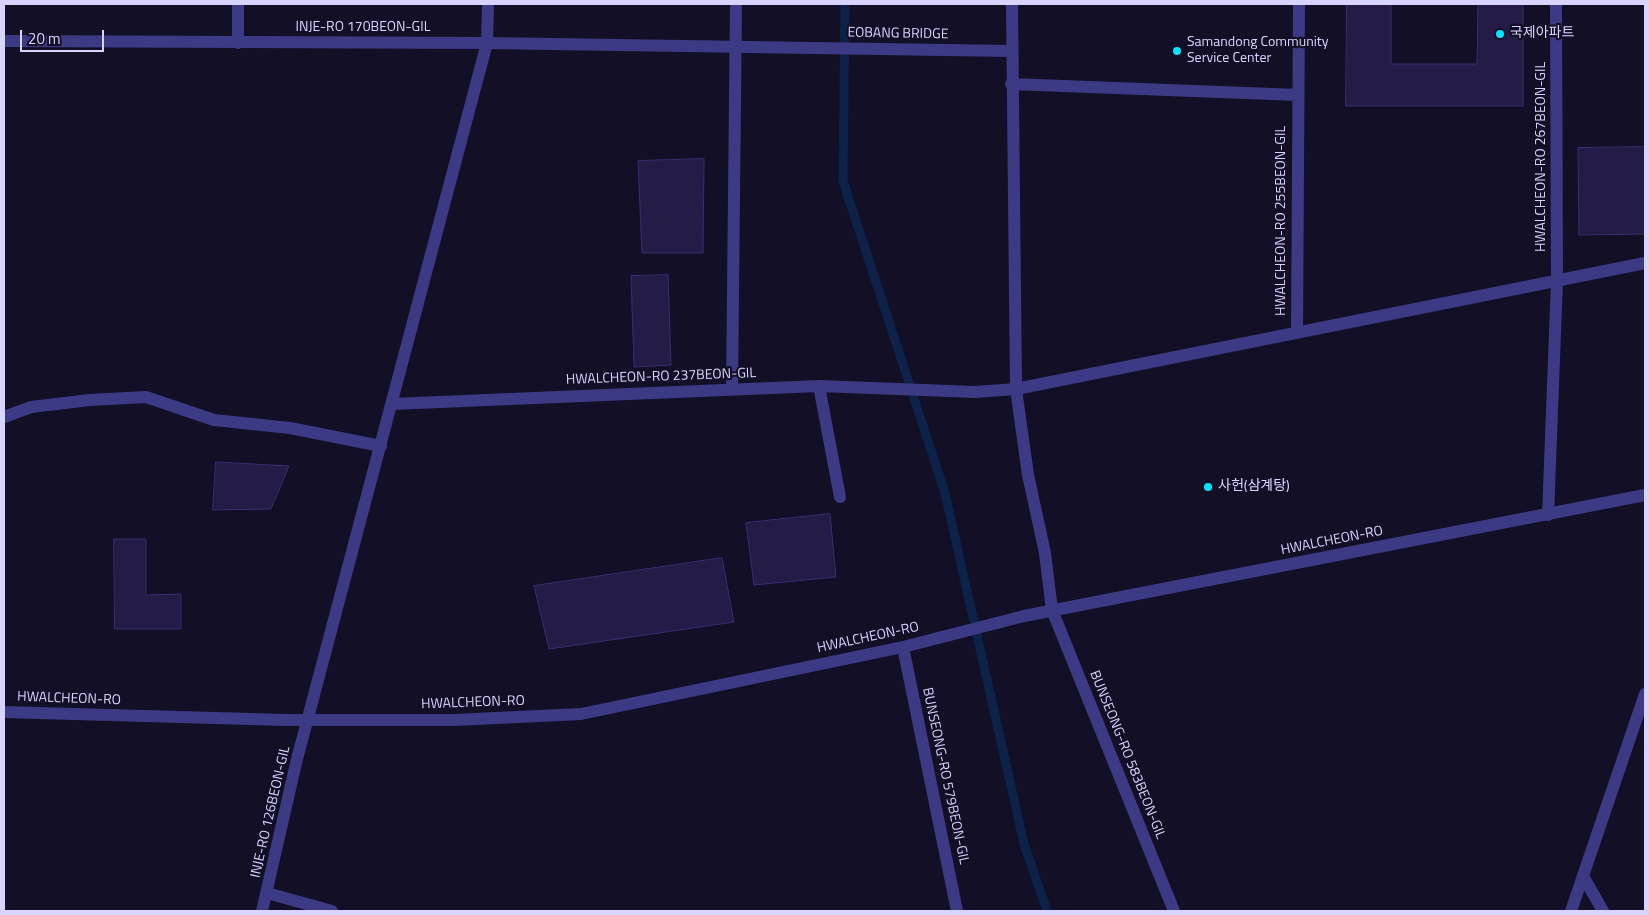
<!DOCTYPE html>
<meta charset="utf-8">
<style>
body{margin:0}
#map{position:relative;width:1649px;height:915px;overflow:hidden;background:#130f26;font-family:"Titillium Web",sans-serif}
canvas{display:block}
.frame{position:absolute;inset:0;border:5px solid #d9d4ff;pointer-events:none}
.scale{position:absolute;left:20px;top:30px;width:84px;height:22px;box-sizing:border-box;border:2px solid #d9d4ff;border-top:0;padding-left:6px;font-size:15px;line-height:18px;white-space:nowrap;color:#d9d4ff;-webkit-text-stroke:4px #130f26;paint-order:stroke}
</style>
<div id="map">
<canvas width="1649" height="915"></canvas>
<div class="frame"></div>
<div class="scale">20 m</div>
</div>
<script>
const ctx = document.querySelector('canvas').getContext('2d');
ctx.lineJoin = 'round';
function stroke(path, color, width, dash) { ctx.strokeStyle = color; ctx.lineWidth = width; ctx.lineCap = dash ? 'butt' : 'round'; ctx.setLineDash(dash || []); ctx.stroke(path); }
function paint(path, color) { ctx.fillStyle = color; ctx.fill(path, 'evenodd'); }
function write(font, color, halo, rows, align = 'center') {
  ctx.font = font + ' "Titillium Web","Noto Sans KR",sans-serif'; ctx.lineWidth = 4.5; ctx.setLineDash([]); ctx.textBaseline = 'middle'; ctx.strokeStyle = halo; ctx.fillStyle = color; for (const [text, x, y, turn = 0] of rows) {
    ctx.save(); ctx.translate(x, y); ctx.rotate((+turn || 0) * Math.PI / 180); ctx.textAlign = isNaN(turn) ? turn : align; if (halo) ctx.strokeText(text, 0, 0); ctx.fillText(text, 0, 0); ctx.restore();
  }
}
const stream = new Path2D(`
 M845 4 843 181 945 493 1024 844 1047 911`);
const building = new Path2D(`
 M1347 4H1391V64H1477L1478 4H1523V106H1346Z
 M1645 147V234L1579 235 1578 148Z
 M704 159 703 253H642L638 161Z
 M668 275 671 365 634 367 631 276Z
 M216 462 289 466 271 509 213 510Z
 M830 514 836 577 754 585 746 523Z
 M114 539H146V595L181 594V629H115Z
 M722 558 734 622 549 649 534 586Z`);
const minor = new Path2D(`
 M238 4V43
 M1011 84 1298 95
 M1297 333 1299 4
 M819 386 840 497
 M732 389 736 4
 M392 404 819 386 975 392 1016 389 1645 263
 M4 417 31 407 90 400 146 397 214 420 290 428 381 446
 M1548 515 1557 281 1556 4
 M1583 876 1603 911
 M267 893 332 911
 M262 911 297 759 487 43 488 4
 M1571 911 1645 694`);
const tertiary = new Path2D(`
 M1012 4 1016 389 1028 475 1045 553 1052 610 1174 911
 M4 41 487 43 1011 51
 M903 647 957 911
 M4 712 285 720H454L581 714 903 647 1024 616 1645 495`);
const markers = [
 [1500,34,5,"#00e5ff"],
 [1177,51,5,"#00e5ff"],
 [1208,487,5,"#00e5ff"]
];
const streetNames = [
 ["INJE-RO 170BEON-GIL",363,28],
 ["EOBANG BRIDGE",898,34,1],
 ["HWALCHEON-RO 267BEON-GIL",1542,157,-90],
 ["HWALCHEON-RO 255BEON-GIL",1282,221,-90],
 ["HWALCHEON-RO 237BEON-GIL",661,377,-2],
 ["HWALCHEON-RO",1332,541,-11],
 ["HWALCHEON-RO",868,638,-12],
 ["HWALCHEON-RO",69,699,2],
 ["HWALCHEON-RO",473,703,-2],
 ["BUNSEONG-RO 583BEON-GIL",1127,755,68],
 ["BUNSEONG-RO 579BEON-GIL",945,776,78],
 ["INJE-RO 126BEON-GIL",271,812,-77]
];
const poiNames = [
 ["국제아파트",1510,34],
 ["Samandong Community",1187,43],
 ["Service Center",1187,59],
 ["사헌(삼계탕)",1218,487]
];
stroke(stream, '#0c2248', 9);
paint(building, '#241b47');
stroke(building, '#3b2d73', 1);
stroke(minor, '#3d3a85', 12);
stroke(tertiary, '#3d3a85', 12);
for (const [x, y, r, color] of markers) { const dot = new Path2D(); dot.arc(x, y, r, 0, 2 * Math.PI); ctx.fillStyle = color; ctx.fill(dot); stroke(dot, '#130f26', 2); }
write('14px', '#d9d4ff', '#130f26', streetNames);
write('14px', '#d9d4ff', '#130f26', poiNames, 'left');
</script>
